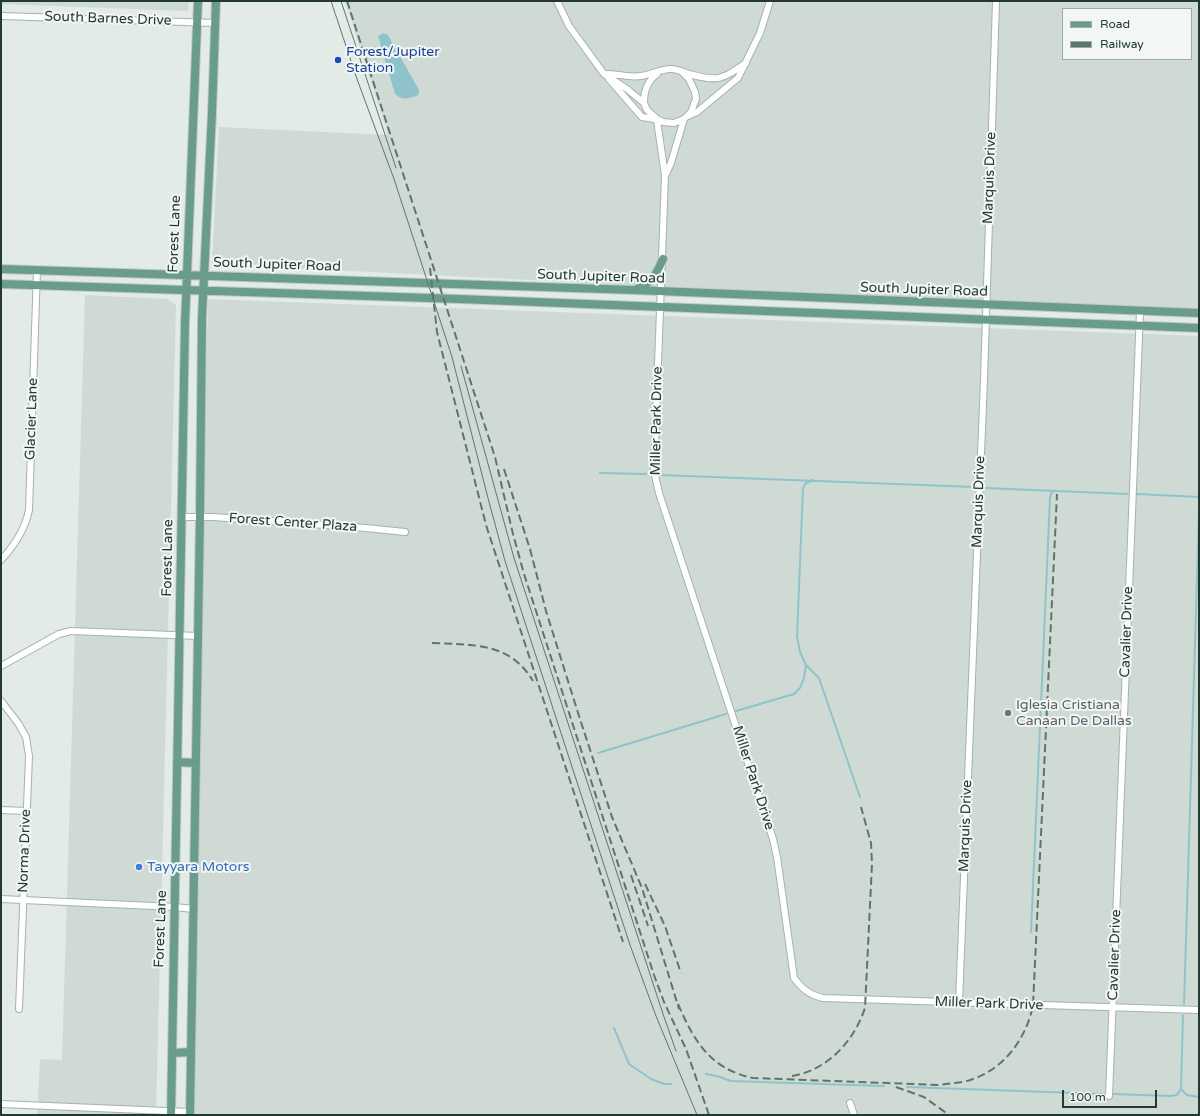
<!DOCTYPE html>
<style>
body{margin:0}
#map{position:relative;width:1200px;height:1116px;overflow:hidden;background:#e2ebe6;font-family:"Varela Round",sans-serif}
canvas{display:block}
.frame{position:absolute;inset:0;border:2px solid #233a33;pointer-events:none}
.legend{position:absolute;left:1062px;top:8px;width:130px;height:52px;box-sizing:border-box;background:#f2f7f4;border:1px solid #9faba7;margin:0;padding:5px 7px;list-style:none;font-size:12px;color:#233a33}
.legend li{display:flex;align-items:center;gap:8px;height:20px}
.legend b{width:20px;border:1px solid #9faba7}
.scale{position:absolute;left:1062px;top:1090px;width:95px;height:18px;box-sizing:border-box;border:2px solid #233a33;border-top:0;padding-left:5px;font-size:12px;line-height:14px;white-space:nowrap;color:#233a33;-webkit-text-stroke:3px #f2f7f4;paint-order:stroke}
</style>
<div id="map">
<canvas width="1200" height="1116"></canvas>
<div class="frame"></div>
<ul class="legend">
<li><b style="height:5px;background:#6a9c8e"></b>Road</li>
<li><b style="height:5px;background:#5e756e"></b>Railway</li>
</ul>
<div class="scale">100 m</div>
</div>
<script>
const ctx = document.querySelector('canvas').getContext('2d');
ctx.lineJoin = 'round';
function paint(path, color) { ctx.fillStyle = color; ctx.fill(path, 'evenodd'); }
function stroke(path, color, width, dash) { ctx.strokeStyle = color; ctx.lineWidth = width; ctx.lineCap = dash ? 'butt' : 'round'; ctx.setLineDash(dash || []); ctx.stroke(path); }
function write(font, color, halo, rows, align = 'center') {
  ctx.font = font + ' "Varela Round",sans-serif'; ctx.lineWidth = 4; ctx.setLineDash([]); ctx.textBaseline = 'middle'; ctx.strokeStyle = halo; ctx.fillStyle = color; for (const [text, x, y, turn = 0] of rows) {
    ctx.save(); ctx.translate(x, y); ctx.rotate((+turn || 0) * Math.PI / 180); ctx.textAlign = isNaN(turn) ? turn : align; if (halo) ctx.strokeText(text, 0, 0); ctx.fillText(text, 0, 0); ctx.restore();
  }
}
const built = new Path2D(`
 M1 1H189L188 11 1 4Z
 M345 1H1199V309L630 285 212 264 219 127 388 135ZM1063 9H1191V59H1063Z
 M85 295 167 299 176 305 156 1115H37L40 1059 62 1060Z
 M208 299 1199 336V1115H188Z`);
const water = new Path2D(`
 M383 33 388 35 419 90V93L417 96C409 98 402 101 395 94L378 36Z`);
const stream = new Path2D(`
 M600 473 646 474
 M660 475 974 487
 M986 488 1127 494
 M1137 494 1199 497
 M806 665 819 678 860 797
 M736 711 794 694 800 688 804 678 806 665 800 652 797 637 803 488 806 483 813 480
 M598 753 726 714
 M1031 932 1050 498 1051 494 1053 491
 M1184 1004 1199 514
 M614 1028 629 1064 651 1079 664 1084H671
 M706 1074 717 1076 731 1081 884 1086
 M907 1087 1104 1094
 M1181 1089 1187 1095 1199 1097
 M1114 1094 1171 1096 1177 1095 1181 1089 1183 1015`);
const minor = new Path2D(`
 M557 1 569 26 604 74 627 89 644 103 647 110 657 119 663 122 674 123 684 119 691 112 696 99 695 92 689 79 682 72
 M1 16 215 23
 M604 74C616 73 628 78 641 76 651 75 660 69 671 69 677 69 683 72 689 74 718 82 721 80 746 63
 M609 79 642 117 654 119
 M644 103C644 91 647 81 657 74
 M688 116 697 112 738 78 760 33 770 1
 M657 120 665 176 654 471 659 493 773 839 777 857 794 978C802 989 810 995 823 998L1199 1010
 M665 176 671 163 684 119
 M181 517H213L366 528 405 532
 M1 560C15 545 25 530 29 510L37 270
 M1 666 59 634 71 631 198 636
 M1 701 18 723 26 737 29 756 19 1009
 M1 810 26 811
 M1 899 175 907 193 909
 M959 1002 984 379 996 1
 M1109 1096 1140 311
 M850 1103 854 1115
 M1 1104 190 1112`);
const major = new Path2D(`
 M1 269 634 290 1199 313
 M1 284 459 299 1199 328
 M635 290C652 283 656 275 663 259
 M177 762 196 763
 M172 1053 191 1052
 M171 1115 185 323 198 1
 M190 1115 200 516 202 317 212 113 216 1`);
const tram = new Path2D(`
 M331 1 357 79 394 179 452 357 489 502 505 561 630 945 656 1016 697 1115
 M341 1 396 168
 M461 366 514 558 663 1014 676 1051`);
const rail = new Path2D(`
 M347 1 495 457 513 534 524 574 654 975 664 1002 686 1049 709 1115
 M430 268 437 332 486 525 623 942
 M504 469 530 549 546 611 579 716 612 817 642 888 679 1009
 M432 643C473 645 510 642 533 681
 M631 875 648 926
 M645 884 665 926 681 973
 M678 1004C694 1041 710 1069 753 1078L940 1085C951 1083 963 1083 973 1079 1005 1068 1027 1037 1033 1005L1057 494
 M792 1076C828 1070 854 1041 865 1008L872 864 871 843 861 807
 M896 1087 924 1097 949 1115`);
const markers = [
 [338,60,4,"#1a4fb4"],
 [1008,713,4,"#6b7280"],
 [139,867,4,"#3f7fe0"]
];
const streetNames = [
 ["South Barnes Drive",108,19,2],
 ["Marquis Drive",990,178,-88],
 ["Forest Lane",175,234,-88],
 ["South Jupiter Road",277,265,2],
 ["South Jupiter Road",601,277,2],
 ["South Jupiter Road",924,290,2],
 ["Glacier Lane",32,419,-88],
 ["Miller Park Drive",657,421,-89],
 ["Marquis Drive",979,502,-88],
 ["Forest Center Plaza",293,523,4],
 ["Forest Lane",168,558,-89],
 ["Cavalier Drive",1127,632,-88],
 ["Miller Park Drive",753,778,72],
 ["Marquis Drive",966,826,-88],
 ["Norma Drive",25,851,-88],
 ["Forest Lane",161,929,-88],
 ["Cavalier Drive",1115,955,-88],
 ["Miller Park Drive",989,1004,2]
];
const transitNames = [
 ["Forest/Jupiter",346,52],
 ["Station",346,68]
];
const worshipNames = [
 ["Iglesia Cristiana",1016,705],
 ["Canaan De Dallas",1016,721]
];
const shopNames = [
 ["Tayyara Motors",147,867]
];
paint(built, '#d0dad5');
paint(water, '#8fc3cb');
stroke(stream, '#8fc3cb', 2);
stroke(minor, '#a5b2ad', 8);
stroke(major, '#c1c8c6', 10);
stroke(minor, '#fff', 6);
stroke(major, '#6a9c8e', 8);
stroke(tram, '#5e756e', 1);
stroke(rail, '#5e756e', 2, [8, 4]);
for (const [x, y, r, color] of markers) { const dot = new Path2D(); dot.arc(x, y, r, 0, 2 * Math.PI); ctx.fillStyle = color; ctx.fill(dot); stroke(dot, '#f2f7f4', 1.5); }
write('14px', '#233a33', '#f2f7f4', streetNames);
write('14px', '#164399', '#f2f7f4', transitNames, 'left');
write('14px', '#5b616d', '#f2f7f4', worshipNames, 'left');
write('14px', '#366cbe', '#f2f7f4', shopNames, 'left');
</script>
